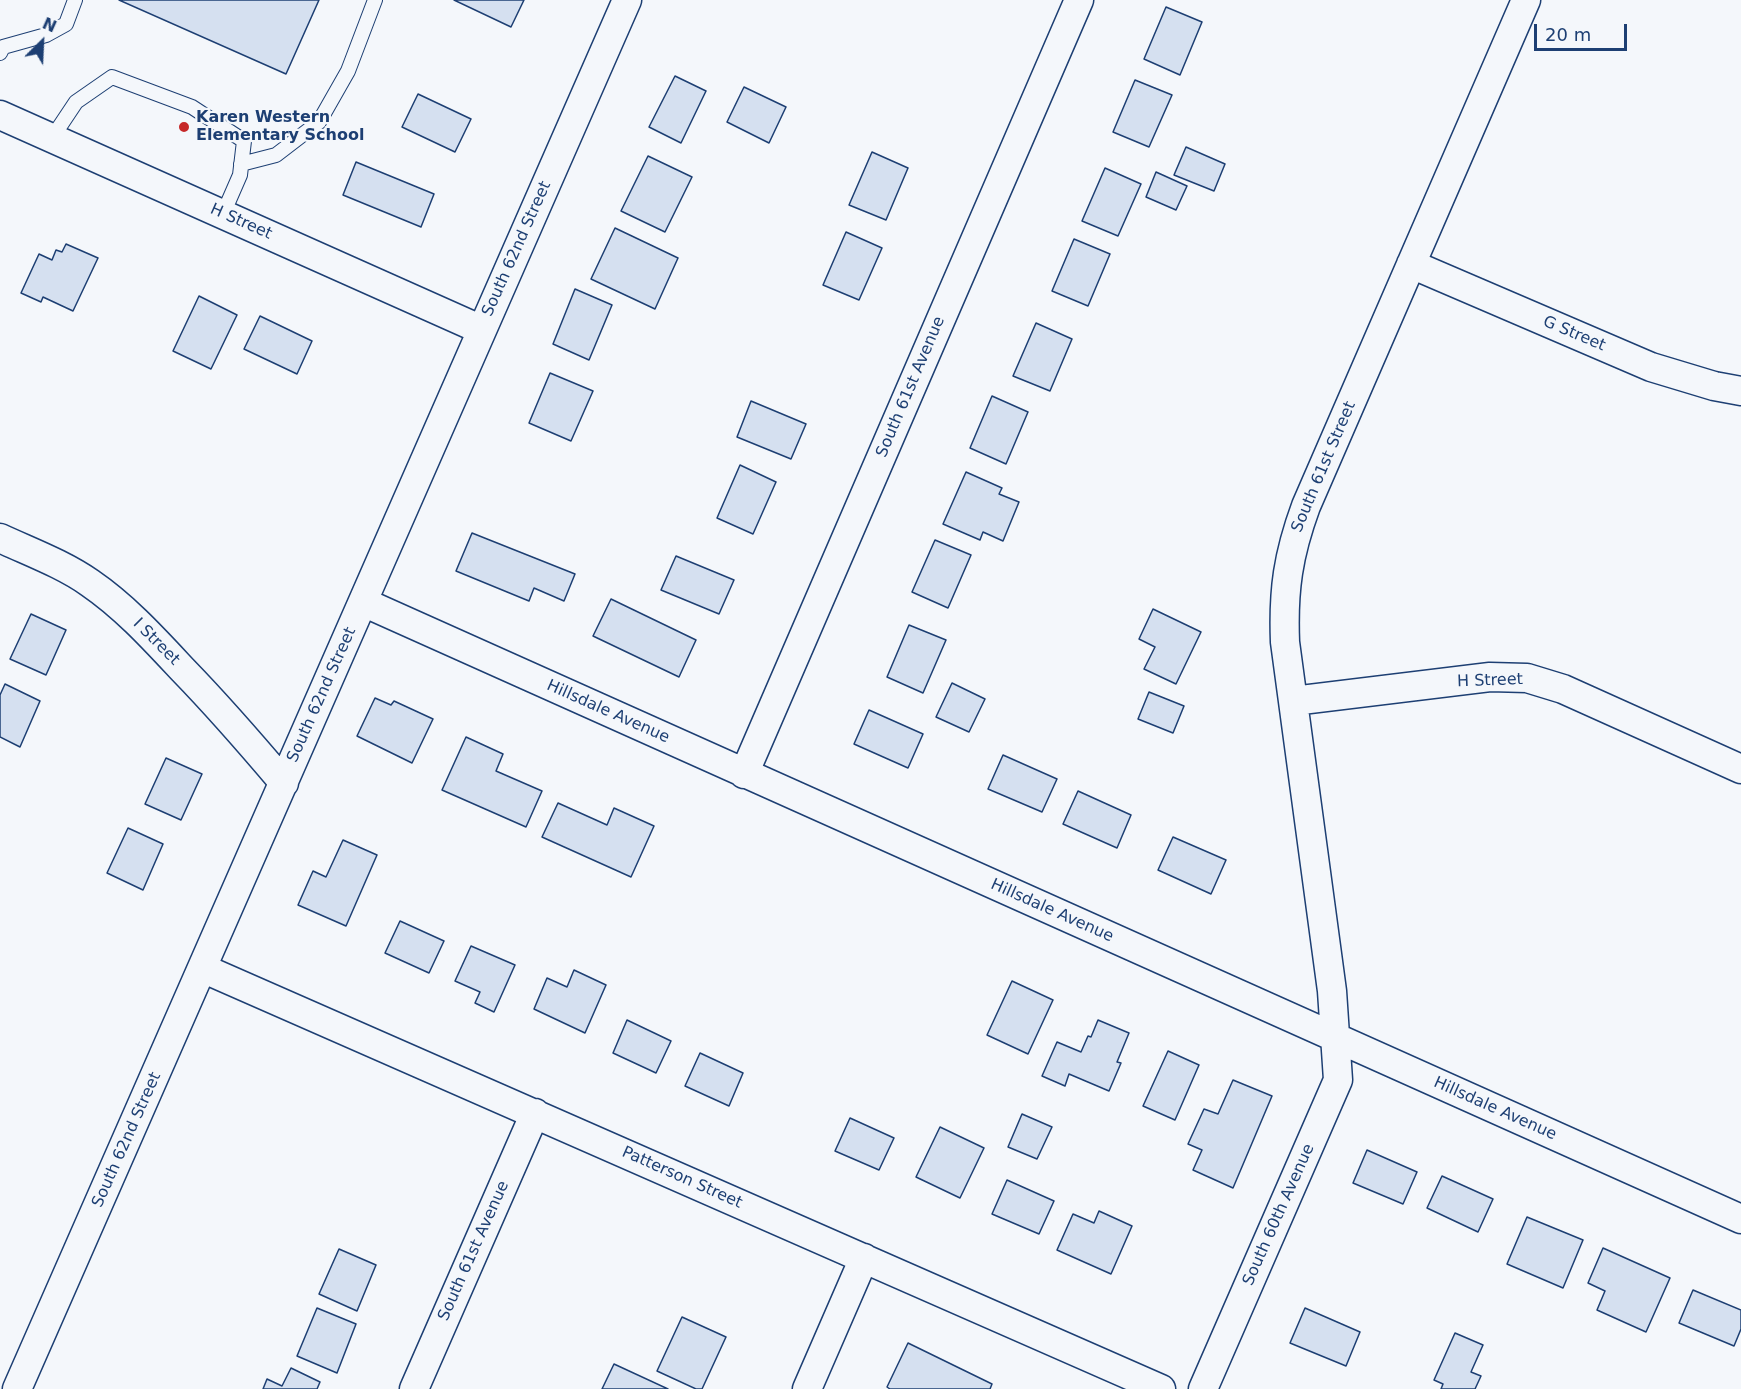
<!DOCTYPE html>
<style>
body{margin:0}
#map{position:relative;width:1741px;height:1389px;overflow:hidden;background:#f4f7fb;font-family:"DejaVu Sans",sans-serif}
canvas{display:block}
.north{position:absolute;left:12px;top:12px;width:60px;height:60px;-webkit-text-stroke:4px #f4f7fb;paint-order:stroke;rotate:24deg;font-size:16px;font-weight:700;line-height:24px;text-align:center;color:#1d3f73}
.north::after{content:'';display:block;margin:auto;width:21px;height:27px;background:#1d3f73;clip-path:polygon(50% 0,100% 100%,50% 72%,0 100%)}
.scale{position:absolute;left:1534px;top:24px;width:93px;height:27px;box-sizing:border-box;border:3px solid #1d3f73;border-top:0;padding-left:8px;font-size:18px;line-height:21px;white-space:nowrap;color:#1d3f73;-webkit-text-stroke:4px #f4f7fb;paint-order:stroke}
</style>
<div id="map">
<canvas width="1741" height="1389"></canvas>
<div class="north">N</div>
<div class="scale">20 m</div>
</div>
<script>
const ctx = document.querySelector('canvas').getContext('2d');
ctx.lineJoin = 'round';
function paint(path, color) { ctx.fillStyle = color; ctx.fill(path, 'evenodd'); }
function stroke(path, color, width, dash) { ctx.strokeStyle = color; ctx.lineWidth = width; ctx.lineCap = dash ? 'butt' : 'round'; ctx.setLineDash(dash || []); ctx.stroke(path); }
function write(font, color, halo, rows, align = 'center') {
  ctx.font = font + ' "DejaVu Sans",sans-serif'; ctx.lineWidth = 4.5; ctx.setLineDash([]); ctx.textBaseline = 'middle'; ctx.strokeStyle = halo; ctx.fillStyle = color; for (const [text, x, y, turn = 0] of rows) {
    ctx.save(); ctx.translate(x, y); ctx.rotate((+turn || 0) * Math.PI / 180); ctx.textAlign = isNaN(turn) ? turn : align; if (halo) ctx.strokeText(text, 0, 0); ctx.fillText(text, 0, 0); ctx.restore();
  }
}
const building = new Path2D(`
 M119 0H319L286 74Z
 M454 0H524L511 27Z
 M1166 7 1202 22 1180 75 1144 59Z
 M675 76 706 91 681 143 649 127Z
 M1135 80 1172 95 1149 147 1113 132Z
 M744 87 786 107 769 143 727 122Z
 M418 94 471 119 455 152 402 127Z
 M1186 147 1225 164 1214 191 1174 175Z
 M872 152 908 168 886 220 849 205Z
 M648 156 692 177 665 232 621 211Z
 M356 162 434 194 421 227 343 195Z
 M1105 168 1141 184 1118 236 1082 221Z
 M1156 172 1187 186 1176 210 1146 197Z
 M615 228 678 258 655 309 591 279Z
 M846 232 882 248 859 300 823 285Z
 M1074 239 1110 254 1088 306 1052 291Z
 M66 244 98 258 73 311 43 297 41 302 21 293 39 254 52 260 56 250 62 252Z
 M575 289 612 305 589 360 553 344Z
 M199 296 237 315 211 369 173 351Z
 M260 316 312 341 297 374 244 349Z
 M1036 323 1072 339 1050 391 1013 376Z
 M550 373 593 391 571 441 529 423Z
 M992 396 1028 412 1006 464 970 448Z
 M751 401 806 424 791 459 737 437Z
 M740 465 776 482 753 534 717 518Z
 M966 472 1002 488 999 494 1019 502 1003 541 983 532 980 540 943 524Z
 M472 533 575 574 564 601 534 588 529 601 456 571Z
 M935 540 971 555 948 608 912 592Z
 M676 556 734 580 719 614 661 590Z
 M611 599 696 640 679 677 593 636Z
 M1153 609 1201 632 1176 684 1144 669 1155 647 1139 639Z
 M31 614 66 630 46 675 10 659Z
 M909 625 946 640 923 693 887 677Z
 M952 683 985 699 969 732 936 717Z
 M5 684 40 701 20 747 0 737V695Z
 M1149 692 1184 706 1173 733 1138 719Z
 M375 698 391 705 394 701 433 719 412 763 357 736Z
 M869 710 923 734 908 768 854 744Z
 M466 737 503 754 496 771 542 791 526 827 442 790Z
 M1003 755 1057 779 1042 812 988 789Z
 M166 758 202 774 181 820 145 804Z
 M1078 791 1131 815 1117 848 1063 824Z
 M558 803 607 825 614 808 654 826 631 877 542 837Z
 M128 828 163 844 143 890 107 873Z
 M1173 837 1226 860 1211 894 1158 870Z
 M343 840 377 855 346 926 298 905 313 871 326 877Z
 M400 921 444 941 429 973 385 953Z
 M471 946 515 965 494 1012 475 1003 480 992 455 981Z
 M574 970 606 985 585 1033 534 1009 547 978 567 987Z
 M1012 981 1053 1000 1028 1054 987 1035Z
 M627 1020 671 1041 656 1073 613 1053Z
 M1098 1020 1129 1033 1117 1062 1121 1063 1109 1091 1069 1074 1065 1086 1042 1076 1057 1042 1081 1052 1088 1036 1091 1037Z
 M1168 1051 1199 1065 1175 1120 1143 1106Z
 M700 1053 743 1073 729 1106 685 1086Z
 M1233 1080 1272 1096 1233 1188 1193 1170 1202 1150 1188 1144 1204 1109 1218 1114Z
 M1022 1114 1052 1127 1037 1159 1008 1147Z
 M850 1118 894 1138 879 1170 835 1151Z
 M940 1127 984 1148 960 1198 916 1177Z
 M1367 1150 1417 1172 1403 1204 1353 1183Z
 M1442 1176 1493 1199 1478 1232 1427 1208Z
 M1007 1180 1054 1201 1039 1234 992 1214Z
 M1099 1211 1132 1226 1111 1274 1057 1250 1073 1214 1094 1223Z
 M1527 1217 1583 1240 1563 1288 1507 1264Z
 M1603 1248 1670 1278 1646 1332 1597 1310 1605 1291 1588 1283Z
 M339 1249 376 1265 357 1311 319 1294Z
 M1693 1290 1741 1310V1329L1734 1346 1679 1323Z
 M317 1308 356 1324 337 1373 297 1356Z
 M1305 1308 1360 1332 1346 1366 1290 1343Z
 M682 1317 726 1337 702 1389H696L657 1371Z
 M1455 1333 1483 1345 1471 1372 1481 1376 1475 1389H1441L1443 1384 1434 1380Z
 M908 1343 992 1384 990 1389H890L887 1387Z
 M614 1364 668 1389H602Z
 M291 1368 320 1382 317 1389H263L267 1379 282 1386Z`);
const service = new Path2D(`
 M0 53 3 47 46 35 66 24 75 0
 M52 138 76 102 112 77 192 107 244 141 240 175 223 214
 M241 164 276 155 319 122 348 71 375 0`);
const minor = new Path2D(`
 M0 115 482 330
 M1411 264 1651 367 1714 386 1741 391
 M0 538C30 552 63 564 90 583 125 607 154 639 183 670 218 706 251 744 284 783
 M363 602 1741 1219
 M1293 701 1490 677 1527 678 1563 689 1741 769
 M744 774 1079 0
 M202 968 1161 1389
 M17 1389 627 0
 M414 1389 535 1113
 M807 1389 864 1258
 M1203 1389 1338 1080 1332 991 1285 642C1283 590 1288 555 1306 506L1526 0`);
const markers = [
 [184,127,6,"#c62828"]
];
const poiNames = [
 ["Karen Western",196,118],
 ["Elementary School",196,136]
];
const streetNames = [
 ["H Street",241,222,24],
 ["South 62nd Street",517,249,-66],
 ["G Street",1574,334,23],
 ["South 61st Avenue",911,387,-67],
 ["South 61st Street",1324,467,-67],
 ["I Street",156,642,45],
 ["H Street",1490,681,-2],
 ["South 62nd Street",322,695,-66],
 ["Hillsdale Avenue",608,712,24],
 ["Hillsdale Avenue",1052,911,24],
 ["Hillsdale Avenue",1495,1109,24],
 ["South 62nd Street",127,1140,-66],
 ["Patterson Street",682,1178,24],
 ["South 60th Avenue",1279,1215,-66],
 ["South 61st Avenue",474,1251,-66]
];
paint(building, '#d5e0f0');
stroke(building, '#1d3f73', 1.5);
stroke(service, '#1d3f73', 16);
stroke(minor, '#1d3f73', 31);
stroke(service, '#f4f7fb', 14);
stroke(minor, '#f4f7fb', 28);
for (const [x, y, r, color] of markers) { const dot = new Path2D(); dot.arc(x, y, r, 0, 2 * Math.PI); ctx.fillStyle = color; ctx.fill(dot); stroke(dot, '#f4f7fb', 2); }
write('bold 16px', '#1d3f73', '#f4f7fb', poiNames, 'left');
write('16px', '#1d3f73', '#f4f7fb', streetNames);
</script>
